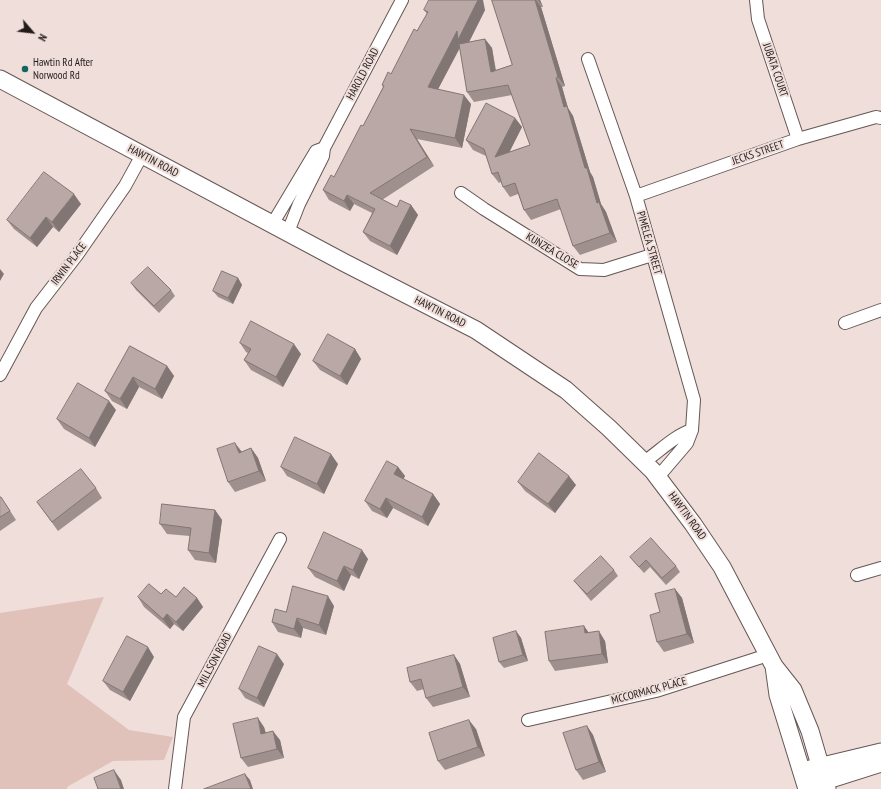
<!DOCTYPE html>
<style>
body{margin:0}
#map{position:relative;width:881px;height:789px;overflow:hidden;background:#efdeda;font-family:"PT Sans Narrow",sans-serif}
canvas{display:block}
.north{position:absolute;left:12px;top:12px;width:40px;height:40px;-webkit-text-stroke:3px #efdeda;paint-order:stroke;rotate:118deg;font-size:11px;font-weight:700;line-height:16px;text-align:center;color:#211b1a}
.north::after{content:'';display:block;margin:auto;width:14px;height:18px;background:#211b1a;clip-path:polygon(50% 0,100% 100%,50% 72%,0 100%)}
</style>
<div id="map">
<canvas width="881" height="789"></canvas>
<div class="north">N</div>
</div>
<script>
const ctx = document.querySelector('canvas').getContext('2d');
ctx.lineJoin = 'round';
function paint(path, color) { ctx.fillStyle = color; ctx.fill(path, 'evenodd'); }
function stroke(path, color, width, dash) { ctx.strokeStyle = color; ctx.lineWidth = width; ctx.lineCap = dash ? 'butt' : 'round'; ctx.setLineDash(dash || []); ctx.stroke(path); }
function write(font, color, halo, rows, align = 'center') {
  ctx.font = font + ' "PT Sans Narrow",sans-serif'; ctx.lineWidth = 4; ctx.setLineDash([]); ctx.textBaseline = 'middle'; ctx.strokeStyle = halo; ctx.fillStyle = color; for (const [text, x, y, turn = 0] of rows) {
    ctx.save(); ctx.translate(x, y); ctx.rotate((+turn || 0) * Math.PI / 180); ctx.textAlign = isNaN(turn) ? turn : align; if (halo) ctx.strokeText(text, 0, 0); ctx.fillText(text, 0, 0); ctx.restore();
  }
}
const green = new Path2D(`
 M104 597 67 684 129 730 173 737 164 760 113 761 67 787V789H0V613Z`);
const minor = new Path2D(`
 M756 0 758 19 798 139
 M588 59 636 196 694 400 692 430 687 443 658 477
 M461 193 484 209 580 269 604 270 652 255
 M636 196 798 139 876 117 881 118
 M273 223 316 151 324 148
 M288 232 299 204 323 156 324 148 402 0
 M845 323 881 310
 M0 375 36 308 77 255 125 186 142 155
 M644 462C660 451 674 436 692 430
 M857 575 881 568
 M528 720 656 691 768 655
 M175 789 184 717 280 539`);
const secondary = new Path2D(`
 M0 79 345 263 476 330 566 390 609 428 653 471 693 524 722 567 774 666 793 690 810 731 827 789
 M774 666 778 695 807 789
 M810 769 881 752
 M815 784 881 763`);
const wall = new Path2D(`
 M492 0H540L543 7H541L565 86 562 87 568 108 573 116 590 172 593 177 601 204 606 212 617 242 580 255 573 246 561 209 531 220 524 210 518 194 510 197 503 187 501 182 499 183 492 174 486 156 473 150 466 140 515 118 522 127 509 152 530 145 512 95 474 102 467 92 460 48 438 89 471 104 462 148 417 139 434 166 382 200 397 207 411 205 418 215 397 255 370 241 363 232 372 213 354 204 350 211 329 200 323 190 334 177 363 126 383 87 382 85 391 74 427 14 424 10H485L469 42 485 39 492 48 496 70 512 65Z
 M81 204 59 232 53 227 37 247 14 229 7 220Z
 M238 278 242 285 233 304 218 297 213 291Z
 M131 283 171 290 175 296 159 313 136 290Z
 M240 343 301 354 283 387 251 370 244 360 248 353 246 352Z
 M130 346 167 366 174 376 162 399 139 387 127 409 112 401 105 391Z
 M355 349 361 359 347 385 320 370 313 361Z
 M116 410 95 447 64 429 57 419Z
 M251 448 258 458 266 481 235 492 228 482 242 452Z
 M338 464 324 494 287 476 281 467Z
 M398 467 405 476 403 479 433 494 440 504 428 526 393 508 387 518 372 511 365 501Z
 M518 482 576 485 555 513 525 491Z
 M96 488 102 498 58 531 37 502Z
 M0 497 7 506 16 520 0 531Z
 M215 510 222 520 216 563 195 560 188 550 190 536 167 534 160 524Z
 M630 557 676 566 680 572 666 585 650 567 644 573 635 563Z
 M368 559 359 579 351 575 344 591 315 577 308 568Z
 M614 570 618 576 591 601 579 587 574 581Z
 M675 589 682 598 694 643 664 652 657 642 660 612Z
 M161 594 176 597 197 598 203 607 183 631 174 624 170 629 144 607 138 597Z
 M334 606 326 635 303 628 301 638 278 632 272 622 286 612Z
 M584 626 589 633 605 641 608 663 555 671 549 661Z
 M516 631 521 638 528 661 504 668 499 662Z
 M454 655 460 664 470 697 433 707 426 698 424 689 417 691 410 682Z
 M154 657 130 701 110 690 103 681Z
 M284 664 264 707 245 698 239 689Z
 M587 726 593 735 606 772 583 780 576 770Z
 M264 727 266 733 280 740 284 758 248 767 241 758Z
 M476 729 485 756 445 770 438 761Z`);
const shadedWall = new Path2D(`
 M478 0H483L485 10 465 50 461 45 434 97 428 87 457 31Z
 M535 0H536L541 7 565 86 558 77Z
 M538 0H540L543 7Z
 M485 39 492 48 497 81 491 72Z
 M556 78 562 87 568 108 573 116 590 172 593 177 601 204 606 212 617 242 610 233 597 203 564 107Z
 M464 95 471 104 462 148 455 138Z
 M515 118 522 127 502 167 495 157Z
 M410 129 417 139 434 166 427 157Z
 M74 194 81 204 59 232 52 222Z
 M347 195 354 204 350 211 344 201Z
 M411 205 418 215 397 255 390 246Z
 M46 217 53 227 37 247 30 238Z
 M0 269 4 274 0 281Z
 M238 278 242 285 233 304 228 298Z
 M294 344 301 354 283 387 276 377Z
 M355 349 361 359 347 385 340 376Z
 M167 366 174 376 162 399 155 389Z
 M133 377 139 387 127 409 120 399Z
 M109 401 116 410 95 447 89 438Z
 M235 443 242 452 239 453Z
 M251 448 258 458 266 481 259 471Z
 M331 454 338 464 324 494 317 484Z
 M398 467 405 476 401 484 394 474Z
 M569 476 576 485 555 513 548 504Z
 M433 494 440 504 428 526 422 517Z
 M386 498 393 508 387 518 380 509Z
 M215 510 222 520 216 563 209 553Z
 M362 550 368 559 359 579 353 570Z
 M344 566 351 575 344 591 337 581Z
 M675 589 682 598 694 643 687 634Z
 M328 596 334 606 326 635 319 625Z
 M197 598 203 607 183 631 176 622Z
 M167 614 174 624 170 629 163 619Z
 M297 618 303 628 301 638 294 629Z
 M584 626 591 636 585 633Z
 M516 631 521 638 528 661 523 655Z
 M599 631 605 641 608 663 602 654Z
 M148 647 154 657 130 701 123 692Z
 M277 654 284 664 264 707 257 698Z
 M454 655 460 664 470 697 463 687Z
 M258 718 264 727 268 743 261 734Z
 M469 720 476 729 485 756 478 747Z
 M587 726 593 735 606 772 599 762Z
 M273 731 280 740 284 758 277 749Z
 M114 770 121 780 124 789H121Z
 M245 774 250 780 253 789H251Z`);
const building = new Path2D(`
 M429 0H478L458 40 457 31 428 87 464 95 455 138 410 129 427 157 370 193 397 207 400 200 411 205 390 246 363 232 375 209 347 195 344 201 323 190 331 175 334 177 361 125 363 126 384 86 382 85 388 72 391 74 414 29 417 31 428 12 424 10Z
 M492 0H535L558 77 556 78 564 107 567 106 585 168H587L597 203 599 202 610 233 573 246 557 199 524 210 515 183 503 187 498 172 492 174 484 149 466 140 486 103 515 118 495 157 530 145 508 85 467 92 459 44 485 39 491 72 512 65Z
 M44 172 74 194 52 222 46 217 30 238 7 220Z
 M148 267 171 290 154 306 131 283Z
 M222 271 238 278 228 298 213 291Z
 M251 321 294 344 276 377 244 360 251 349 240 343Z
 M328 334 355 349 340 376 313 361Z
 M130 346 167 366 155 389 133 377 120 399 105 391Z
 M78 383 109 401 89 438 57 419Z
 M295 437 331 454 317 484 281 467Z
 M235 443 239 453 251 448 259 471 228 482 217 449Z
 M539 453 569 476 548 504 518 482Z
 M387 461 398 467 394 474 433 494 422 517 386 498 380 509 365 501Z
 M81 469 96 488 52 522 37 502Z
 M0 497H1L10 511 0 517Z
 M162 504 215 510 209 553 188 550 191 528 160 524Z
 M324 532 362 550 353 570 344 566 337 581 308 568Z
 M651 538 676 566 662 578 646 560 639 567 630 557Z
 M601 556 614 570 587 594 574 581Z
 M149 584 161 594 166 589 176 597 184 587 197 598 176 622 167 614 163 619 138 597Z
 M293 586 328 596 319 625 297 618 294 629 272 622 275 609 286 612Z
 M675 589 687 634 657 642 650 615 660 612 655 594Z
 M584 626 585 633 599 631 602 654 549 661 545 632Z
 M516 631 523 655 499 662 493 638Z
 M127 636 148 647 123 692 103 681Z
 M259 646 277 654 257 698 239 689Z
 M454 655 463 687 426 698 421 679 410 682 407 668Z
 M258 718 261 734 273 731 277 749 241 758 233 724Z
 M469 720 478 747 438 761 429 733Z
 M587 726 599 762 576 770 563 733Z
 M114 770 121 789H98L94 778Z
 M245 774 251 789H204Z`);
const markers = [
 [25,69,4,"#166462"]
];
const poiNames = [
 ["Hawtin Rd After",33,63],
 ["Norwood Rd",33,76]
];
const streetNames = [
 ["JUBATA COURT",775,70,71],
 ["HAROLD ROAD",363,74,-62],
 ["JECKS STREET",758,153,-19],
 ["HAWTIN ROAD",153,161,28],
 ["PIMELEA STREET",649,243,74],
 ["KUNZEA CLOSE",552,251,31],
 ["IRWIN PLACE",69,264,-53],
 ["HAWTIN ROAD",440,312,27],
 ["HAWTIN ROAD",687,516,54],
 ["MILLSON ROAD",215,660,-62],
 ["MCCORMACK PLACE",649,691,-15]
];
paint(green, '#e0c2bb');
stroke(minor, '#655754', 14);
stroke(secondary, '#655754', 19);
stroke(minor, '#fff', 12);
stroke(secondary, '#fff', 17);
paint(wall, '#9f908e');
paint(shadedWall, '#827674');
paint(building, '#b9a8a5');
stroke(building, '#827674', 1);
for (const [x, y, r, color] of markers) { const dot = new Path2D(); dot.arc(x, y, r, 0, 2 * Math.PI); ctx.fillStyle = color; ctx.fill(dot); stroke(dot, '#efdeda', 1.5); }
write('11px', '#211b1a', '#efdeda', poiNames, 'left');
write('11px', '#211b1a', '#efdeda', streetNames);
</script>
